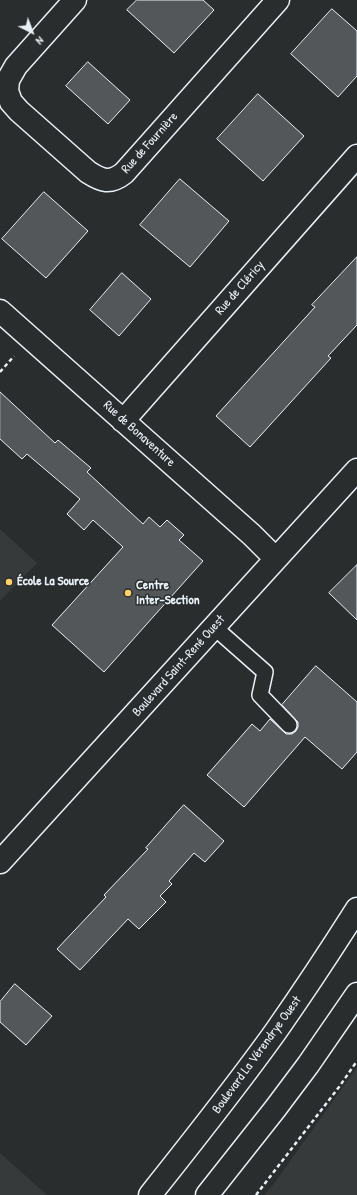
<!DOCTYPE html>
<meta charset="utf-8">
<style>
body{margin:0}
#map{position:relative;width:357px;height:1195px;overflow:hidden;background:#2a2d2e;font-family:"Patrick Hand",sans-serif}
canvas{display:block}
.north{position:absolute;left:12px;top:12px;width:40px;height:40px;-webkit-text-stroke:3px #2a2d2e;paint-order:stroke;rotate:138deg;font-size:11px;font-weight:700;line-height:16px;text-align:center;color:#e8f1f8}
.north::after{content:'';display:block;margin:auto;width:14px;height:18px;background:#e8f1f8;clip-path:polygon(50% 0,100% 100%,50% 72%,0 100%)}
</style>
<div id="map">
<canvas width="357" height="1195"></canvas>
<div class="north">N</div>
</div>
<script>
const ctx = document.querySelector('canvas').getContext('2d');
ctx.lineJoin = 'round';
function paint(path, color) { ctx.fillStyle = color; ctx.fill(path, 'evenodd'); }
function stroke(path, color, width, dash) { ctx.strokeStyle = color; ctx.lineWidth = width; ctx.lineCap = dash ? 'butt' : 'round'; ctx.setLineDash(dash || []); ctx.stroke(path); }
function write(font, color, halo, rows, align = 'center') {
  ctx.font = font + ' "Patrick Hand",sans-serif'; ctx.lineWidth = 3; ctx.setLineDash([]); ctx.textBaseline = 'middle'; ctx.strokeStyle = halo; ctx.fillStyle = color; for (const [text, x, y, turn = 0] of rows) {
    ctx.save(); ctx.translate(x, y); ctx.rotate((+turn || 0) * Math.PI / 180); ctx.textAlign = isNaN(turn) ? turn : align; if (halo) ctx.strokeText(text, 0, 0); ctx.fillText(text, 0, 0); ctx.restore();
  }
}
const built = new Path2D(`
 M0 529 37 563 0 601Z
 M357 1067V1195H264L273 1185Z
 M0 1153 47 1195H0Z`);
const building = new Path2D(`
 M137 0H203L214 10 174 53 127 10Z
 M332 9 357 31V76L338 97 291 54Z
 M88 62 130 100 108 124 66 86Z
 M258 94 304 136 263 181 217 139Z
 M180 179 229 221 190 267 140 225Z
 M44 192 88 231 46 278 2 239Z
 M357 257V325L328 356 331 358 250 447 216 416 315 307 312 305Z
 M122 273 151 299 119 336 90 310Z
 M0 392 55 443 58 440 91 468 87 472 143 524 149 517 160 527 167 520 184 535 179 540 203 561 104 672 52 625 123 547 93 520 84 530 67 514 80 499 27 454 22 459 0 439Z
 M357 565V620L329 593Z
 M316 666 357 702V752L342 769 305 737 244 807 207 775 252 724 260 731 270 719 283 731 286 734H292L296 731 298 727V722L295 719 282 705Z
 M184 805 224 841 205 862 194 853 169 881 172 884 160 896 166 902 139 929 128 919 80 970 57 949 106 897 104 895 148 849 146 848Z
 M15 984 52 1016 26 1045 0 1022V1002Z`);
const path = new Path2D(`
 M0 372 14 356
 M256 1195 339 1087 357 1061`);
const lane = new Path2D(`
 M214 627 265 672 260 695 289 725`);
const street = new Path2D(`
 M75 0 16 66 8 80 7 91 11 102 19 111 88 172C102 181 110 184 124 173L278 0
 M0 311 252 535 276 559
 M123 421 357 156
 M0 862 357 470`);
const secondary = new Path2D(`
 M150 1195C193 1141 236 1087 276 1031 304 991 331 950 357 909
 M207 1195 275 1109 308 1065 357 994`);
const markers = [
 [9,582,4,"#ffd166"],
 [128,593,4,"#ffd166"]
];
const streetNames = [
 ["Rue de Fournière",150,143,-48],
 ["Rue de Cléricy",240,288,-49],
 ["Rue de Bonaventure",139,434,42],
 ["Boulevard Saint-René Ouest",179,666,-48],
 ["Boulevard La Vérendrye Ouest",257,1055,-54]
];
const poiNames = [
 ["École La Source",17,582],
 ["Centre",136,586],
 ["Inter-Section",136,601]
];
paint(built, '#363a3b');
paint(building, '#535759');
stroke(building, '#e8f1f8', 1);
stroke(lane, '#e8f1f8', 18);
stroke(street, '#e8f1f8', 25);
stroke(secondary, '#e8f1f8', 25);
stroke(path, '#e8f1f8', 2.5, [4, 3]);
stroke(lane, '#2a2d2e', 15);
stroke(street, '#2a2d2e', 22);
stroke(secondary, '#2a2d2e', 22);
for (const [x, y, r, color] of markers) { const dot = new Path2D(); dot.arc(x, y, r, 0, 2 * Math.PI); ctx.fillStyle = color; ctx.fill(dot); stroke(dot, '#2a2d2e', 1.5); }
write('13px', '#e8f1f8', '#2a2d2e', streetNames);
write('bold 13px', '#e8f1f8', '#2a2d2e', poiNames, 'left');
</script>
